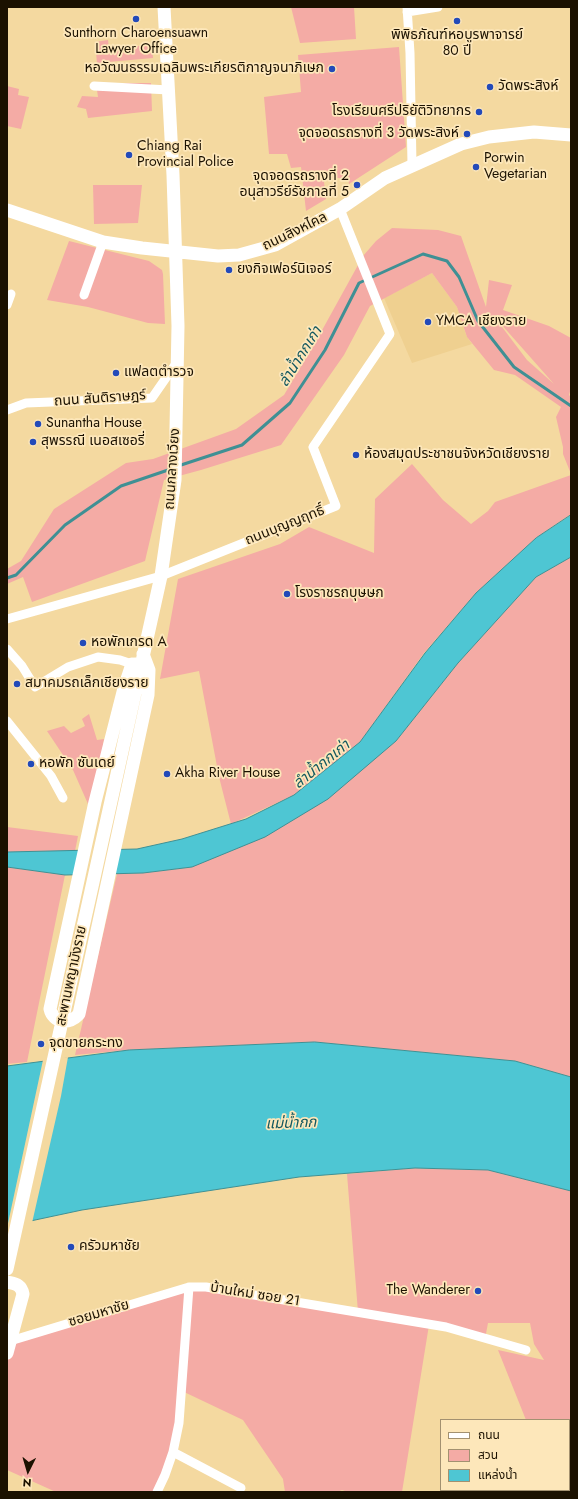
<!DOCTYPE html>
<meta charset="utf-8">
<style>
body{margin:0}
#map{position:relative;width:578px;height:1499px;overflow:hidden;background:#f4d9a0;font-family:Jost,"Noto Sans Thai",sans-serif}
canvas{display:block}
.frame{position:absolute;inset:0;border:8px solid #1b1100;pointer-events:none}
.legend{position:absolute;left:440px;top:1419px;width:130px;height:72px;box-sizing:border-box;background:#fde7ba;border:1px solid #a39170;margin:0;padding:5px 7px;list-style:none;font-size:12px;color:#1b1100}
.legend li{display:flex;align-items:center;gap:8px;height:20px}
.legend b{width:20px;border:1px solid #a39170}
.north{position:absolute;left:8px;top:1451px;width:40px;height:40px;-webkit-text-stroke:3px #fde7ba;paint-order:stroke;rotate:185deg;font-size:11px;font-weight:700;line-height:16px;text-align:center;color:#1b1100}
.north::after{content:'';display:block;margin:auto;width:14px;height:18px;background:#1b1100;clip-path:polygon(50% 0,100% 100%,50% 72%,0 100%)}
</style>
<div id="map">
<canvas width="578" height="1499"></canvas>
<div class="frame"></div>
<ul class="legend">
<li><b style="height:5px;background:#fff"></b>ถนน</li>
<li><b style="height:11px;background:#f4aba5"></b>สวน</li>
<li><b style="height:11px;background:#4ec6d3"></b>แหล่งน้ำ</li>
</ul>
<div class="north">N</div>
</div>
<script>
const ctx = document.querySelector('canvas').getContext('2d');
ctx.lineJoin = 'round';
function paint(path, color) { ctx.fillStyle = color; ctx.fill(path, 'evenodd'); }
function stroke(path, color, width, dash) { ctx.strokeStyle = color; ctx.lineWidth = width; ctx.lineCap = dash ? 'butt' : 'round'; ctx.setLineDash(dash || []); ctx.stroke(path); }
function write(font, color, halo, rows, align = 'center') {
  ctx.font = font + ' Jost,"Noto Sans Thai",sans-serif'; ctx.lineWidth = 3.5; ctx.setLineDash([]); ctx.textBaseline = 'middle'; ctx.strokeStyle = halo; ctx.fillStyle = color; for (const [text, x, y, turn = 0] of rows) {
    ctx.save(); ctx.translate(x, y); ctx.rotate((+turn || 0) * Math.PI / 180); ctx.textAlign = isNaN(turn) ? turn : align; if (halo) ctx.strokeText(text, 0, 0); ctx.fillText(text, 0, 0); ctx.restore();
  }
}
const built = new Path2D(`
 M432 273 457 307 467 337 472 344 412 363 384 298Z`);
const green = new Path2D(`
 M291 7H354L356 39 300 43Z
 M108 40 109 48 152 45 153 58 97 63 95 42Z
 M399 47 406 147 349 184 348 178H328L324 182 326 199 306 211 301 167 291 168 287 154H269L264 97 301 92 298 55Z
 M96 83H151L152 111 88 118 86 109 77 107 82 96 98 97Z
 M7 86 19 89 18 95 29 97 21 129 7 126Z
 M93 185H142L138 223 94 224Z
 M392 228 438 230 461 236 486 307 489 280 512 285 503 310 549 326 571 338V388L569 395 571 397V474L563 454V447L556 417 561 407 515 375 494 370 467 337 457 307 432 273 370 306 344 355 281 445 201 470 164 480 145 561 32 602 23 577 7 584V569L21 561 54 509 126 463 153 459 236 429 284 395 315 343 363 256 376 241ZM493 315 554 384 527 360Z
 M69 241 149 261 162 270 163 274 165 324 148 323 88 307 47 300Z
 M412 464 443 500 471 524 488 511 495 502 571 475V514L536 538 476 593 424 653 360 742 294 795 231 824 219 777 199 671 160 679 178 579 280 544 309 527 374 553 375 499Z
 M571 557V1077L515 1061 315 1042 129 1050 75 1055 117 874 143 873 192 867 396 741 458 663 536 577Z
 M89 714 97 740 104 739 101 760 91 800 88 804 73 770 47 731 64 726 71 733 85 726 82 719Z
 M7 827 78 836 75 851 7 852Z
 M7 867 65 875 27 1062 7 1064Z
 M415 1168 488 1170 571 1191V1492H458L459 1490H569V1420H526L498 1350 544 1360 534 1344 530 1323H488L485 1339 358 1312 347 1174Z
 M189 1287 429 1325 402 1492H348L342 1490 337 1492H285L283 1479 243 1420 182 1391 179 1423 155 1492H56L7 1470V1350L10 1341Z`);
const water = new Path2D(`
 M571 515V557L536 577 458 663 396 741 328 799 265 837 192 867 143 873 65 875 7 867V852L137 849 182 839 246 819 294 795 360 742 425 653 476 593 536 538Z
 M315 1042 515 1061 571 1077V1191L488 1170 415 1168 299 1177 82 1210 7 1226V1066L129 1050Z`);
const pier = new Path2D(`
 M91 848H110L104 876H85Z
 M68 1057 61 1096 32 1223 7 1228 43 1060Z`);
const stream = new Path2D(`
 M178 466 242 445 290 403 325 350 359 283 423 254 447 261 459 277 478 321 514 367 571 406
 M7 578 16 575 65 525 121 486 171 469`);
const street = new Path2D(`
 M407 7 410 53 412 165
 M407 12 438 7
 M94 86 169 90
 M84 295 103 242
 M7 305 11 294
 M7 410 26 403 152 398 177 362
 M7 619 161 576 336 506 313 447 390 334 340 209
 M7 649 22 666 35 687 68 667 98 657 120 660 132 664 135 662
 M7 721 51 776 63 798
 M10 1341 189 1287
 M173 1452 241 1488
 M157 1492 165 1475 173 1452 179 1423 189 1287H206L446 1327 526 1350`);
const secondary = new Path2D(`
 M7 210 103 242 142 248 218 256 239 255 275 245 340 209 385 178 461 144 489 137 534 132 571 135
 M132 664 124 688 95 802 50 1009C53 1023 70 1025 79 1014L148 695 149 670 143 654
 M7 1269 161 576 175 480 178 326 173 175 164 7
 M7 1282C15 1284 21 1284 23 1294L7 1353`);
const markers = [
 [136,19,4,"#234ab9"],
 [457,21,4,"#234ab9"],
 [332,69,4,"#234ab9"],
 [490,87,4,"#234ab9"],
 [479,112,4,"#234ab9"],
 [467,134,4,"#234ab9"],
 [129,155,4,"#234ab9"],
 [476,167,4,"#234ab9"],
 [357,185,4,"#234ab9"],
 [229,270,4,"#234ab9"],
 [428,322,4,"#234ab9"],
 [116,373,4,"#234ab9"],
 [38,424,4,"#234ab9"],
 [33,442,4,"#234ab9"],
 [356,455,4,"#234ab9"],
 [287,594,4,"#234ab9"],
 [83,643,4,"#234ab9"],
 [17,684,4,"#234ab9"],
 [31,764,4,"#234ab9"],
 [167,774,4,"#234ab9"],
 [41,1044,4,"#234ab9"],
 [71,1247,4,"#234ab9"],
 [478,1291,4,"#234ab9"]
];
const poiNames = [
 ["Sunthorn Charoensuawn",136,34,"center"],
 ["Lawyer Office",136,50,"center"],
 ["พิพิธภัณฑ์หอบูรพาจารย์",457,36,"center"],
 ["80 ปี",457,52,"center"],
 ["หอวัฒนธรรมเฉลิมพระเกียรติกาญจนาภิเษก",324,69,"right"],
 ["วัดพระสิงห์",498,87],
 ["โรงเรียนศรีปริยัติวิทยากร",471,112,"right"],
 ["จุดจอดรถรางที่ 3 วัดพระสิงห์",459,134,"right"],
 ["Chiang Rai",137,147],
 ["Provincial Police",137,163],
 ["Porwin",484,159],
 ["Vegetarian",484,175],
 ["จุดจอดรถรางที่ 2",349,177,"right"],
 ["อนุสาวรีย์รัชกาลที่ 5",349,193,"right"],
 ["ยงกิจเฟอร์นิเจอร์",237,270],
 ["YMCA เชียงราย",436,322],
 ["แฟลตตำรวจ",124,373],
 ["Sunantha House",46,424],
 ["สุพรรณี เนอสเซอรี่",41,442],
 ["ห้องสมุดประชาชนจังหวัดเชียงราย",364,455],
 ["โรงราชรถบุษษก",295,594],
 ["หอพักเกรด A",91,643],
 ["สมาคมรถเล็กเชียงราย",25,684],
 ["หอพัก ซันเดย์",39,764],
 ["Akha River House",175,774],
 ["จุดขายกระทง",49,1044],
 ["ครัวมหาชัย",79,1247],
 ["The Wanderer",470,1291,"right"]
];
const streetNames = [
 ["ถนนสิงหไคล",295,232,-26],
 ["ถนน สันติราษฎร์",100,399,-4],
 ["ถนนกลางเวียง",173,469,-86],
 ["ถนนบุญญฤทธิ์",285,526,-22],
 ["สะพานพญามังราย",72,976,-78],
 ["บ้านใหม่ ซอย 21",255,1295,9],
 ["ซอยมหาชัย",99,1314,-17]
];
const waterNames = [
 ["ลำน้ำกกเก่า",301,357,-58],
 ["ลำน้ำกกเก่า",322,765,-39],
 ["แม่น้ำกก",291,1124,-2]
];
paint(built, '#efd090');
paint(green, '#f4aba5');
paint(water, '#4ec6d3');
stroke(water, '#3f9094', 1);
paint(pier, '#f4d9a0');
stroke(stream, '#3f9094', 3);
stroke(street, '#fff', 9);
stroke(secondary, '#fff', 13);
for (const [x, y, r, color] of markers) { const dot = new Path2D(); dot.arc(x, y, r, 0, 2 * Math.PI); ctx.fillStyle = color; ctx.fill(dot); stroke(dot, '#fde7ba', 1.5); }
write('14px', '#1b1100', '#fde7ba', poiNames, 'left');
write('14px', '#1b1100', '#fde7ba', streetNames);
write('italic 15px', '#14585f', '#fde7ba', waterNames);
</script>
